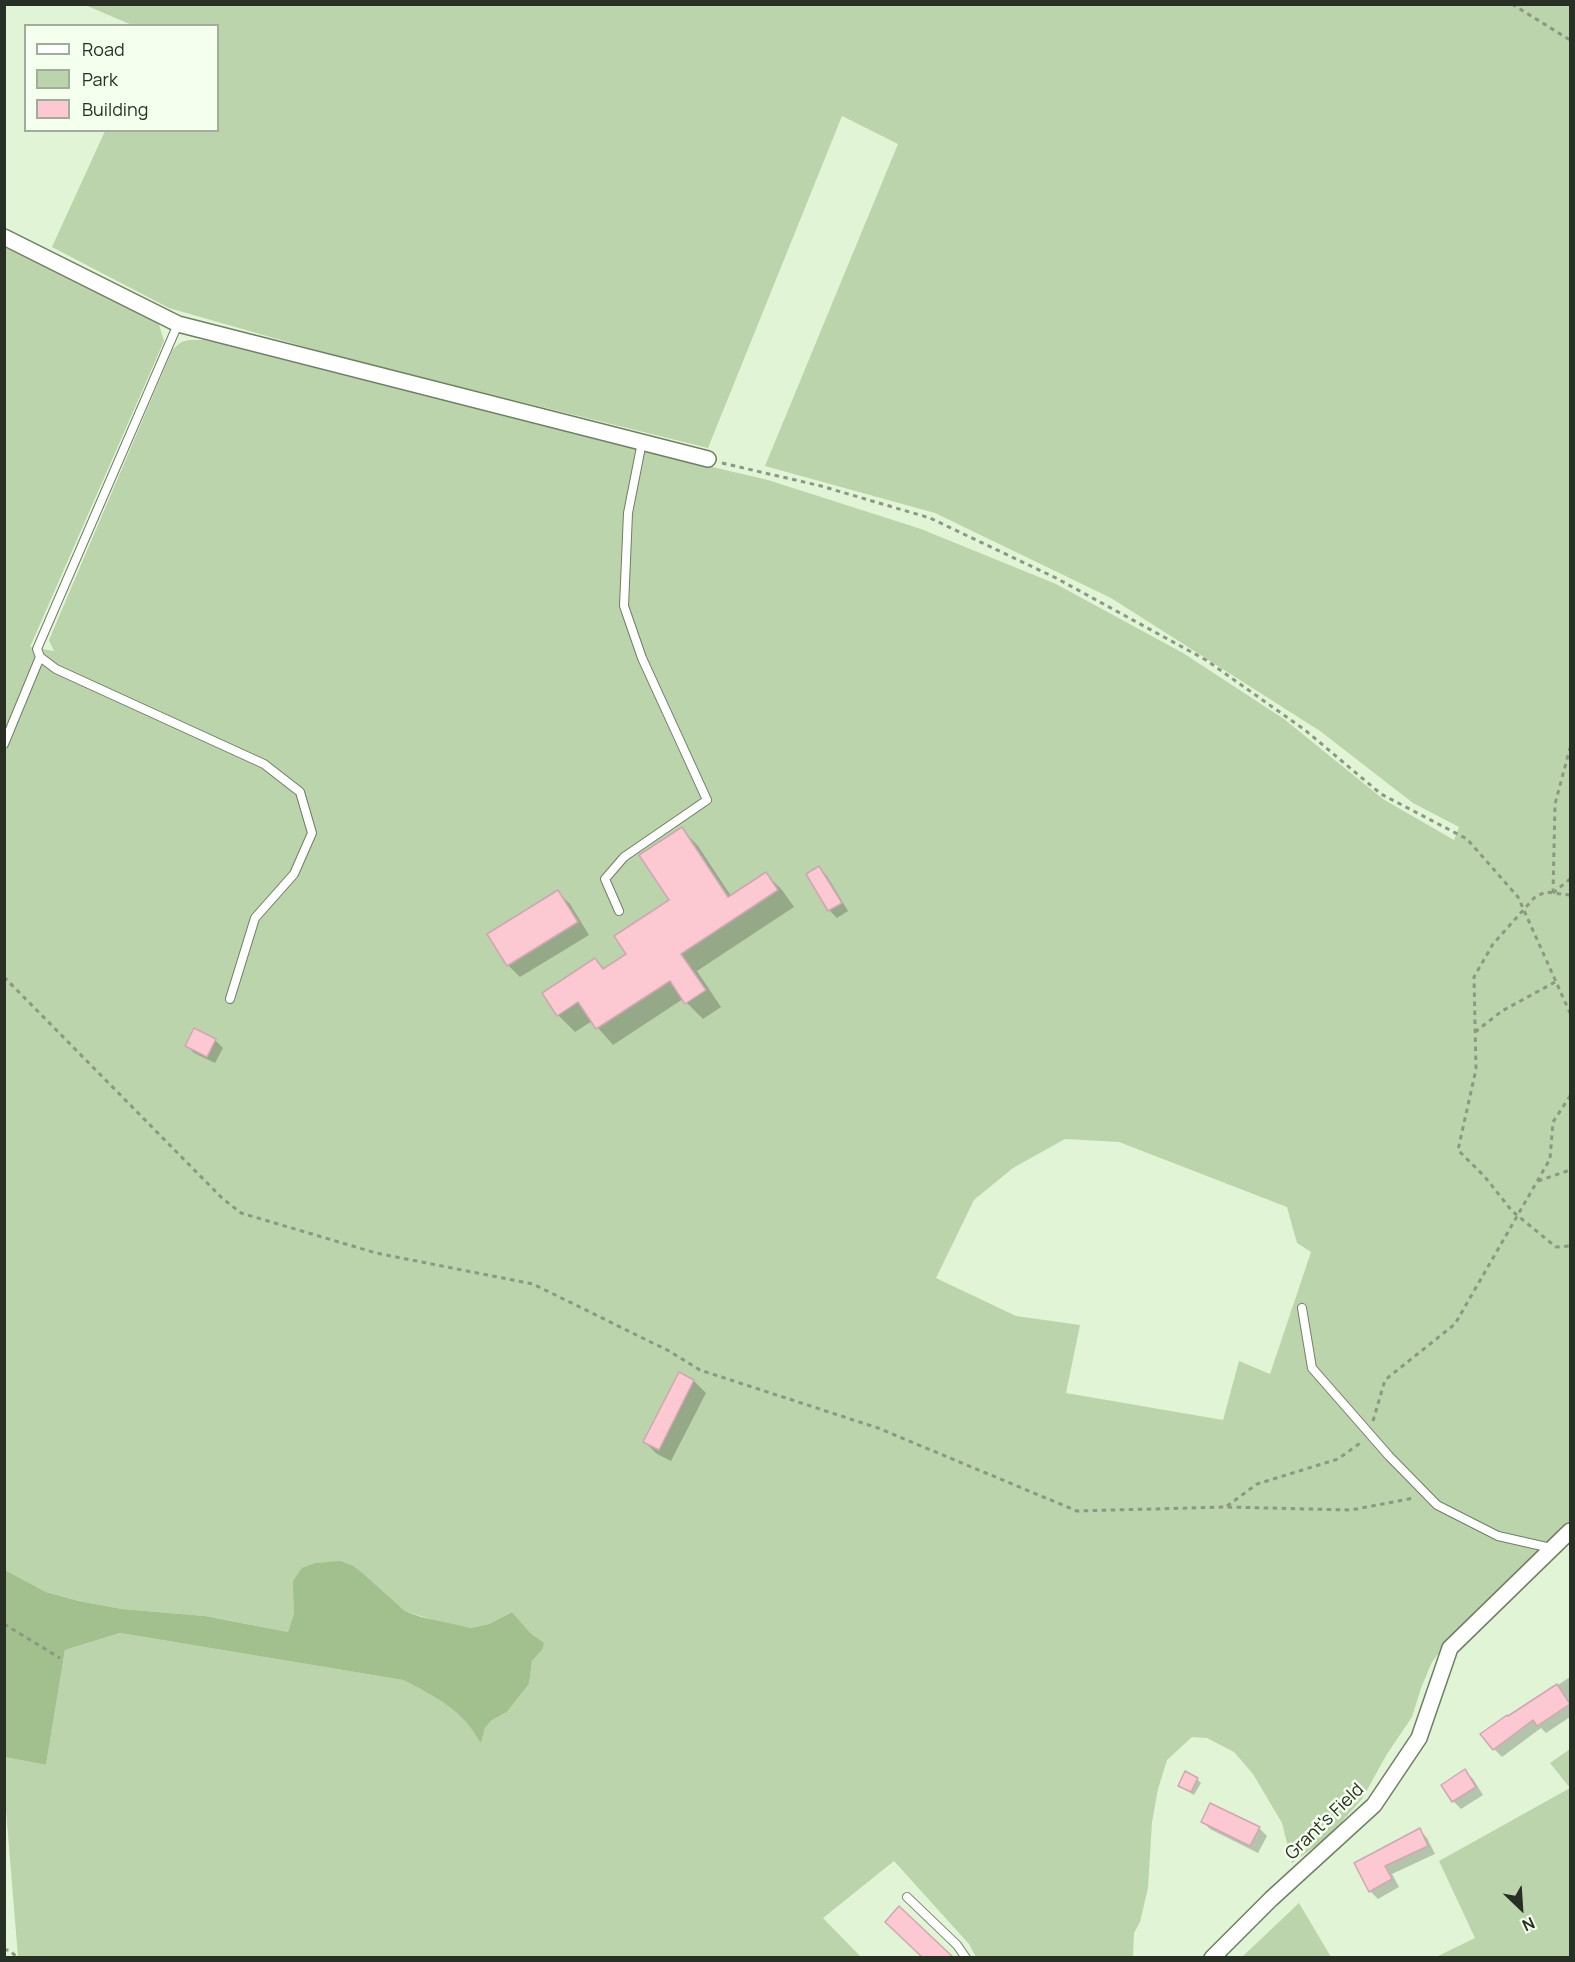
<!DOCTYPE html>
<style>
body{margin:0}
#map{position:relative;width:1575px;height:1962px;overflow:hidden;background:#e2f4d6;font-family:Manrope,sans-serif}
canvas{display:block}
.frame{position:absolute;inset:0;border:6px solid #282f24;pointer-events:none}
.legend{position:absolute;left:24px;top:24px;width:195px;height:108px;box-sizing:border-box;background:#f4ffed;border:2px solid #a2ac9d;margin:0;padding:8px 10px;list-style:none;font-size:18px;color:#282f24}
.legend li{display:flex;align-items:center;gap:12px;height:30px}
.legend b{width:30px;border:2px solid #a2ac9d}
.north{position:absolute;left:1491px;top:1878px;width:60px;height:60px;-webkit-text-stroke:4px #f4ffed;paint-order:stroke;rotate:155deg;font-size:16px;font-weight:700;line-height:24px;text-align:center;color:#282f24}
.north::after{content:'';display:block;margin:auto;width:21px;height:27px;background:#282f24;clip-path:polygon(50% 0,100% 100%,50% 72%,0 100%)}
</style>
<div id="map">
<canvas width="1575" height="1962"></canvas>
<div class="frame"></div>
<ul class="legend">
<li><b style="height:8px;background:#fff"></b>Road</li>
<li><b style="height:16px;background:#bbd4ab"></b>Park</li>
<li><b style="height:16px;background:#fcc8d2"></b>Building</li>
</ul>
<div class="north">N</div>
</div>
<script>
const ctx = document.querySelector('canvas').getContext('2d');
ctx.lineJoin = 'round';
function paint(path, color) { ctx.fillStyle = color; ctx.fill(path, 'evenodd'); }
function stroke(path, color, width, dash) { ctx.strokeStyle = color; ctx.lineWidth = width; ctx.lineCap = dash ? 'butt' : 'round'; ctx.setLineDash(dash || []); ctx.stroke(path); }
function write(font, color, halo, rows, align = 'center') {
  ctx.font = font + ' Manrope,sans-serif'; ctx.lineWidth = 5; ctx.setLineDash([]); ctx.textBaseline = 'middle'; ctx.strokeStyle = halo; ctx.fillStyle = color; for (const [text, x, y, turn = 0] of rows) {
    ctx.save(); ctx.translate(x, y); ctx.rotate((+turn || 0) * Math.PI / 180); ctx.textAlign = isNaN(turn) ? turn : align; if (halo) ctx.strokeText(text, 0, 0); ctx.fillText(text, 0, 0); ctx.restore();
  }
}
const green = new Path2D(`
 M85 5H1570V1528L1447 1643 1432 1662 1421 1688 1412 1717 1387 1754 1362 1799 1327 1838 1292 1863 1282 1823 1253 1774 1234 1752 1207 1738 1192 1737 1167 1760 1158 1789 1152 1822 1148 1888 1140 1922 1134 1933 1133 1957H976L969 1944 894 1861 823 1918 861 1957H18L5 1798V1757L46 1765 65 1650 120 1633 403 1680C438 1698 460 1708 481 1742L485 1728 492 1720 507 1712 529 1684 532 1661 542 1650 512 1612 489 1624 471 1628 439 1622 405 1611 365 1575 294 1599V1613L288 1632 205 1616 122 1609 79 1601 46 1592 5 1570 4 247 158 321 164 341 30 647 54 651 49 640 172 351C182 338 188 340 204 340L606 442 768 480 921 529 1056 584 1183 653 1284 719 1383 799 1454 840 1459 827 1413 803 1320 731 1111 598 935 513 765 466 898 144 842 116 708 448 340 357 169 308 52 247 105 131 218 130V26L132 25ZM1065 1139 1119 1142 1287 1207 1297 1243 1311 1252 1270 1374 1239 1361 1223 1420 1066 1393 1080 1325 1016 1316 936 1278 974 1200 1013 1168Z
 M1570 1749V1957H1436L1475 1938 1439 1861 1570 1788 1550 1763Z
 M1299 1903 1331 1957H1242Z`);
const forest = new Path2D(`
 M340 1561 353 1566 365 1575 405 1611 421 1617 471 1628 489 1624 512 1612 530 1633 544 1643 542 1650 532 1661 529 1684 507 1712 492 1720 485 1728 481 1743C461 1709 438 1698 403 1680L120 1633 65 1650 46 1765 5 1757V1570L46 1592 79 1601 122 1609 205 1616 288 1632 294 1613 293 1581 302 1568 316 1563Z`);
const shadow = new Path2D(`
 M682 829 698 846 731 896 766 874 782 890 794 907 697 971 721 1007 703 1019 683 999 613 1045 592 1021 575 1032 558 1015 595 959 605 969 628 954 671 900Z
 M819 868 827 876 848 911 837 918 829 910Z
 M558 892 570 904 589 935 520 977 508 965Z
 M215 1040 223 1048 215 1063 194 1053 186 1045Z
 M680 1374 694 1381 706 1393 671 1461 657 1454 645 1442Z
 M1570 1677V1717L1546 1733 1541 1728 1502 1757 1494 1749 1508 1718Z
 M1465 1771 1473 1779 1483 1795 1461 1809 1453 1801Z
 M1197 1779 1201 1783 1194 1795 1180 1786Z
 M1203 1822 1259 1828 1267 1836 1258 1853 1210 1829Z
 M1420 1830 1427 1838 1435 1854 1392 1874 1399 1887 1378 1899 1370 1891 1356 1864Z`);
const building = new Path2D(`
 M682 827 728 897 766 872 778 890 681 954 706 990 685 1004 670 981 596 1029 578 1002 557 1016 542 993 595 958 603 969 626 954 614 936 669 900 639 855Z
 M819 866 842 903 828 911 806 874Z
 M558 890 578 922 507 966 487 934Z
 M194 1028 216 1039 207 1057 185 1046Z
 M679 1372 694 1380 659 1450 643 1442Z
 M1557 1684 1570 1704 1537 1726 1533 1720 1493 1750 1480 1734 1507 1715 1508 1716Z
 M1465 1769 1476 1787 1452 1802 1441 1785Z
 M1185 1771 1198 1778 1191 1792 1178 1786Z
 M1210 1803 1260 1827 1250 1846 1201 1822Z
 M1420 1828 1428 1846 1385 1866 1392 1879 1369 1892 1354 1863Z
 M899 1906 954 1958H923L885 1922Z`);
const path = new Path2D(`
 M1512 4 1570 40
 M722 463 821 486 930 518 1056 578 1206 660 1305 730 1381 794 1467 839 1518 897 1570 1013
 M1553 893 1555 804 1570 748
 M1553 893 1570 879
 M1570 895 1545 892 1534 898 1493 944 1474 977 1476 1069 1458 1150 1485 1177 1512 1211 1556 1247 1570 1246
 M4 977 222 1198 241 1213 376 1253 533 1284 669 1351 700 1370 878 1428 1077 1511 1226 1507 1351 1510 1414 1498
 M1475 1032 1502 1011 1557 981
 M1538 1181 1570 1170
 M1373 1421 1385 1380 1455 1324 1550 1159 1553 1122 1570 1096
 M1227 1506 1257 1484 1338 1459 1363 1441
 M4 1624 60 1658
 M4 1950H9L18 1958`);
const service = new Path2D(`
 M178 324 37 649 40 657 56 669 264 764 300 792 312 833 294 874 255 918 230 999
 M4 744 40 657
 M619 911 605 879 624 857 707 800 642 658 624 606 628 513 642 442
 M1302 1308 1312 1368 1389 1456 1437 1505 1498 1536 1551 1548
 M907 1897 957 1945 966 1958`);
const minor = new Path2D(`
 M4 237 178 324 708 459
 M1212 1958 1271 1899 1374 1805 1419 1738 1450 1648 1570 1531`);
const streetNames = [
 ["Grant's Field",1325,1822,-44]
];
paint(green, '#bbd4ab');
paint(forest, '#a2c08e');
paint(shadow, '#0003');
paint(building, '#fcc8d2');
stroke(building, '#cea8b0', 1.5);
stroke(service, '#6e7f64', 10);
stroke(minor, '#6e7f64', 18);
stroke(path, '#8b9883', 3, [4.5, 4.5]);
stroke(service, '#fff', 8);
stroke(minor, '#fff', 15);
write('18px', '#282f24', '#f4ffed', streetNames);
</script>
